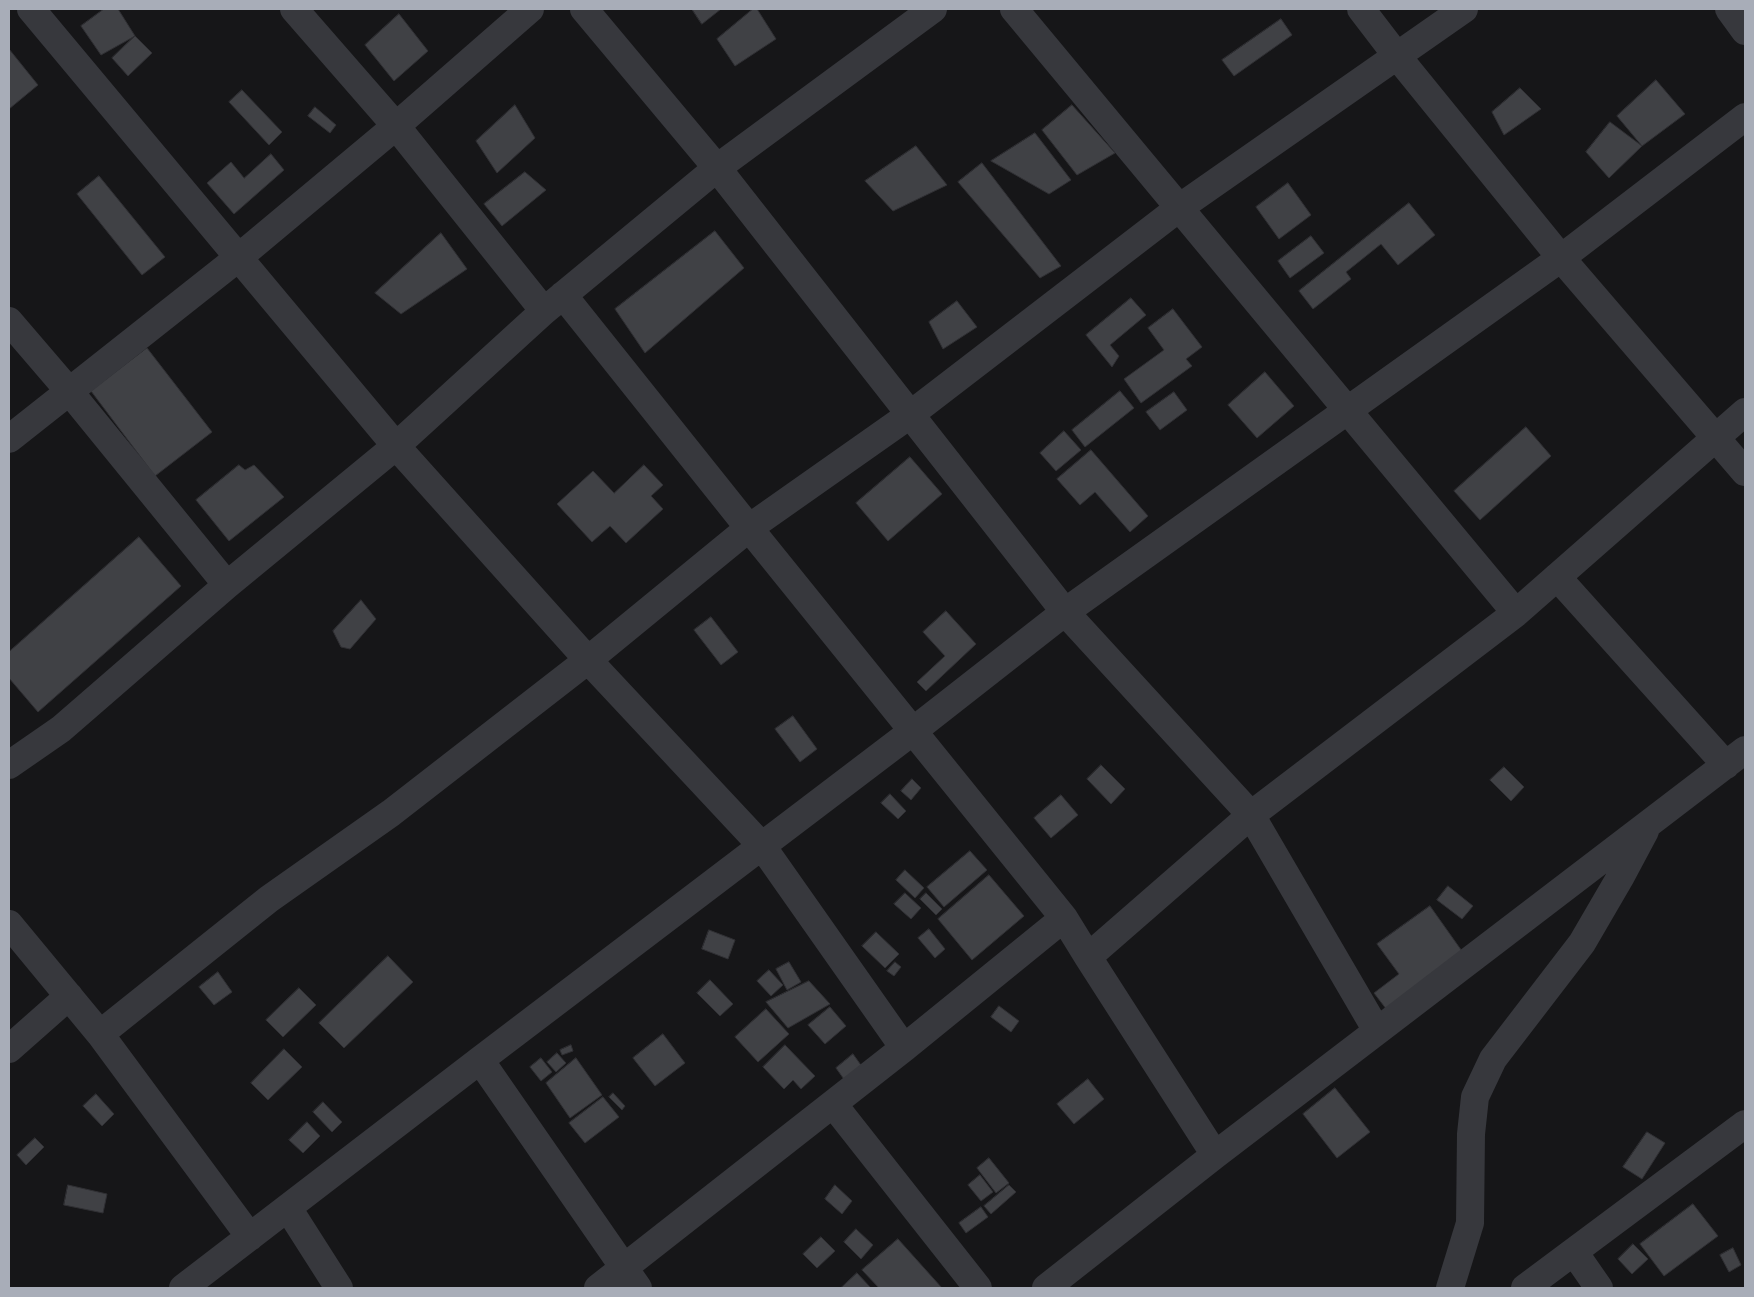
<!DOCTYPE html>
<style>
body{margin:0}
#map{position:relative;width:1754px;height:1297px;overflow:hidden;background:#161618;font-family:Arial,sans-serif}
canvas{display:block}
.frame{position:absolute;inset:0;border:10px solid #a8adb8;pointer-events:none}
</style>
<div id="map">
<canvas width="1754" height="1297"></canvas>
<div class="frame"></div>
</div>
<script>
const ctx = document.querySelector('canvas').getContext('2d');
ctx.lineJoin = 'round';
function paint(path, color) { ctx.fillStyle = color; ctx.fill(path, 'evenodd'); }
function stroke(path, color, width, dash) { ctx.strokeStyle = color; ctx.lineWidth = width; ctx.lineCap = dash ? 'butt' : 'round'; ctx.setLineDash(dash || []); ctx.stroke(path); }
const building = new Path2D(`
 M104 9H118L135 36 101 55 81 26Z
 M692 9H721L702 24Z
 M753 9H757L776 39 735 66 717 39Z
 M399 14 428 51 394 81 365 45Z
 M1281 19 1292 35 1234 76 1222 60Z
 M135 36 152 53 128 76 112 58Z
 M9 49 38 85 9 109Z
 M1656 80 1685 114 1642 146 1617 116Z
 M1520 88 1541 109 1504 135 1492 112Z
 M242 90 282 132 269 145 229 102Z
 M515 105 535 138 497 173 476 141Z
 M1072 105 1115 153 1077 175 1042 130Z
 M315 107 336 125 330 133 308 116Z
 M1610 122 1642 146 1609 178 1586 152Z
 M1035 133 1071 180 1049 194 991 161Z
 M916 146 947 185 893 211 865 181Z
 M271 154 284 170 234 214 207 183 231 162 244 178Z
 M982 163 1061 266 1040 278 958 182Z
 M525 172 546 190 502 226 484 204Z
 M99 176 165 257 142 275 77 194Z
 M1288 183 1311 215 1279 239 1256 207Z
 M1409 203 1435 235 1398 265 1381 244 1346 272 1351 279 1313 309 1299 291Z
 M715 231 744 268 645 353 615 309Z
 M441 233 467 269 401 314 375 293Z
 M1311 236 1324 253 1290 278 1278 261Z
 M1131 298 1146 315 1110 345 1119 356 1112 367 1086 335Z
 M957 301 977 327 943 349 929 322Z
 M1173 309 1202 347 1186 359 1192 366 1141 403 1124 379 1164 350 1148 328Z
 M147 348 212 432 155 476 91 391Z
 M1265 372 1294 406 1257 438 1228 405Z
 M1120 391 1134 408 1085 447 1072 430Z
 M1174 392 1187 410 1160 430 1146 412Z
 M1526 427 1551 456 1480 520 1454 491Z
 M1064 431 1081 450 1056 471 1040 453Z
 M1091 450 1148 516 1130 532 1095 492 1080 505 1057 479Z
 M910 457 942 494 888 541 856 503Z
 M239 465 245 470 254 465 284 497 229 541 196 500Z
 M644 465 663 485 651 496 663 509 626 543 610 526 592 542 557 504 593 471 614 493Z
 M139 537 181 586 38 712 9 678V652Z
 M361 600 376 619 350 649 341 647 333 631Z
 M946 611 976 644 926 691 917 682 945 656 923 632Z
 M711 617 738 652 721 665 694 630Z
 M793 716 817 749 800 762 775 729Z
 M1101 765 1125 789 1111 804 1087 779Z
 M1504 767 1524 787 1511 801 1490 780Z
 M912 779 921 788 911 800 901 791Z
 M890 794 906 811 898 819 881 803Z
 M1061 795 1078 815 1051 838 1034 818Z
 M970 851 987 870 944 907 927 887Z
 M905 870 924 888 915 898 896 880Z
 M989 875 1024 916 972 960 938 919Z
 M1448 886 1473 906 1462 919 1437 900Z
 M905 893 921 908 911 919 894 904Z
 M926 893 942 909 936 915 920 899Z
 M1430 906 1464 954 1387 1010 1374 993 1399 974 1377 944Z
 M929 929 945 949 935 958 918 938Z
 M709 930 735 940 728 959 702 949Z
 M876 932 899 954 885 968 862 946Z
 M388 956 413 982 344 1048 319 1023Z
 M789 962 801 982 787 990 776 969Z
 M895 962 901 967 894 976 887 971Z
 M769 970 783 985 771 996 757 981Z
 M218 972 232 992 214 1005 199 987Z
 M710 980 733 1004 720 1016 697 993Z
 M809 981 830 1004 788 1028 766 1002Z
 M299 988 316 1005 283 1037 266 1020Z
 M999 1006 1019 1021 1011 1032 991 1017Z
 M830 1007 846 1026 825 1044 808 1025Z
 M766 1009 789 1034 758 1062 735 1037Z
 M663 1034 685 1063 655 1086 633 1058Z
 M571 1045 573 1051 562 1055 560 1050Z
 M785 1045 815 1076 801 1089 793 1080 784 1089 763 1067Z
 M284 1049 302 1067 268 1100 251 1083Z
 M557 1053 566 1063 556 1072 547 1062Z
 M853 1054 863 1068 846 1082 836 1068Z
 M541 1058 552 1072 541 1081 530 1067Z
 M576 1058 602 1095 570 1118 546 1083Z
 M1088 1079 1104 1099 1074 1124 1057 1104Z
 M1335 1088 1370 1132 1337 1158 1303 1114Z
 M613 1093 625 1106 622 1110 609 1097Z
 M96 1094 114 1114 102 1126 83 1106Z
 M603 1097 619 1117 585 1143 569 1123Z
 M323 1102 342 1122 332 1132 313 1112Z
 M307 1122 320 1136 303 1153 289 1140Z
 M1647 1132 1665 1143 1642 1179 1623 1167Z
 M35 1138 44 1147 26 1165 17 1155Z
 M989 1158 1009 1183 996 1193 977 1168Z
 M980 1175 993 1192 981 1201 968 1185Z
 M68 1185 107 1194 103 1213 64 1205Z
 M835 1185 852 1201 842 1214 825 1199Z
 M1009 1185 1016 1192 991 1214 984 1206Z
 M1693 1204 1718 1236 1664 1276 1640 1244Z
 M981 1207 988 1217 966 1233 959 1223Z
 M856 1229 873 1245 861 1259 844 1242Z
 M821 1237 835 1251 817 1268 803 1254Z
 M898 1239 942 1288H879L862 1270Z
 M1633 1244 1648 1259 1632 1274 1618 1259Z
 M1733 1248 1741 1265 1729 1272 1720 1255Z
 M857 1273 871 1288H841Z`);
const street = new Path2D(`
 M31 9 396 446 588 660 762 846 904 1048
 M294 9 396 126 544 311
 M584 9 717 168 1065 612 1251 815 1377 1031
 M1014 9 1516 613
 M1361 9 1397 56 1561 258 1745 472
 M1729 9 1745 31
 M563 295 749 528 1064 918 1088 957 1215 1155
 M9 321 69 391 227 585
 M9 439 238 258 396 126 530 9
 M1557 577 1726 765
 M9 765 61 729 227 585 396 446 544 311 717 168 933 9
 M9 924 100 1034 250 1237
 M1088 957 1251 815 1516 613 1745 412
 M100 1034 269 899 391 813 588 660 749 528 911 414 1179 208 1464 9
 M9 1049 69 996
 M480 1060 638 1288
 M833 1104 978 1288
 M288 1208 339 1288
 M1574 1252 1599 1288
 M183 1288 480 1060 913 731 1065 612 1561 258 1745 117
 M598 1288 904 1048 1064 918
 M1046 1288 1215 1155 1745 750
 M1450 1288 1470 1223 1471 1134 1475 1097 1493 1059 1582 943 1621 876 1645 831
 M1525 1288 1745 1124`);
paint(building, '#404145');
stroke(building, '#303034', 1);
stroke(street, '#37383d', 28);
</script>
